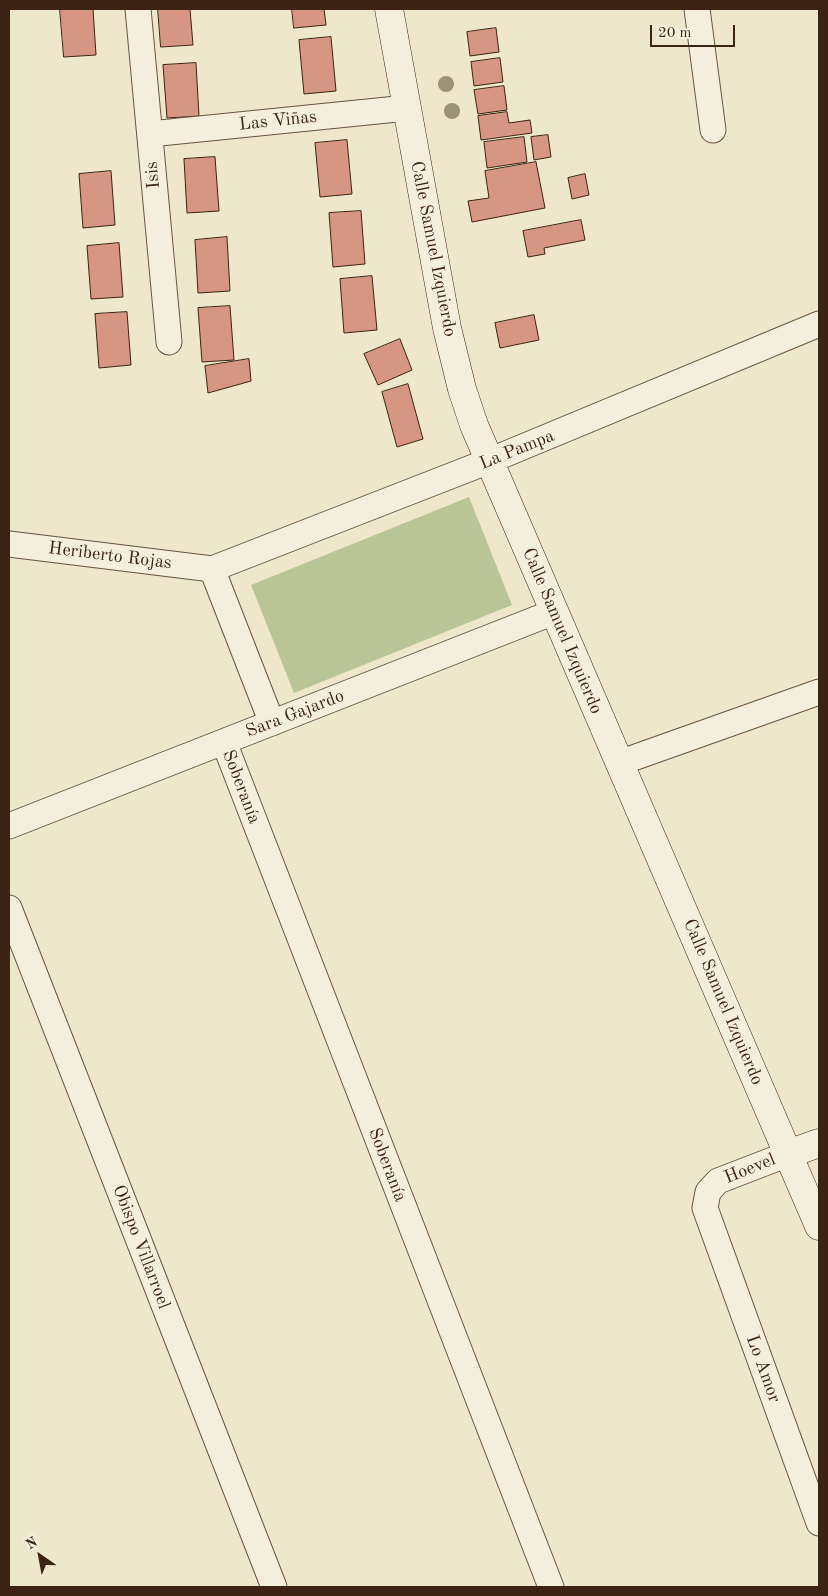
<!DOCTYPE html>
<meta charset="utf-8">
<style>
body{margin:0}
#map{position:relative;width:828px;height:1596px;overflow:hidden;background:#eee7cb;font-family:"Old Standard TT",serif}
canvas{display:block}
.frame{position:absolute;inset:0;border:10px solid #3c2314;pointer-events:none}
.north{position:absolute;left:15px;top:1531px;width:50px;height:50px;-webkit-text-stroke:4px #f4efdd;paint-order:stroke;rotate:327deg;font-size:14px;font-weight:700;line-height:20px;text-align:center;color:#3c2314}
.north::after{content:'';display:block;margin:auto;width:18px;height:22px;background:#3c2314;clip-path:polygon(50% 0,100% 100%,50% 72%,0 100%)}
.scale{position:absolute;left:650px;top:25px;width:85px;height:22px;box-sizing:border-box;border:2px solid #3c2314;border-top:0;padding-left:6px;font-size:15px;line-height:18px;white-space:nowrap;color:#3c2314;-webkit-text-stroke:4px #f4efdd;paint-order:stroke}
</style>
<div id="map">
<canvas width="828" height="1596"></canvas>
<div class="frame"></div>
<div class="north">N</div>
<div class="scale">20 m</div>
</div>
<script>
const ctx = document.querySelector('canvas').getContext('2d');
ctx.lineJoin = 'round';
function paint(path, color) { ctx.fillStyle = color; ctx.fill(path, 'evenodd'); }
function stroke(path, color, width, dash) { ctx.strokeStyle = color; ctx.lineWidth = width; ctx.lineCap = dash ? 'butt' : 'round'; ctx.setLineDash(dash || []); ctx.stroke(path); }
function write(font, color, halo, rows, align = 'center') {
  ctx.font = font + ' "Old Standard TT",serif'; ctx.lineWidth = 4; ctx.setLineDash([]); ctx.textBaseline = 'middle'; ctx.strokeStyle = halo; ctx.fillStyle = color; for (const [text, x, y, turn = 0] of rows) {
    ctx.save(); ctx.translate(x, y); ctx.rotate((+turn || 0) * Math.PI / 180); ctx.textAlign = isNaN(turn) ? turn : align; if (halo) ctx.strokeText(text, 0, 0); ctx.fillText(text, 0, 0); ctx.restore();
  }
}
const green = new Path2D(`
 M469 497 512 605 294 693 251 585Z`);
const building = new Path2D(`
 M60 9H93L96 55 64 57Z
 M158 9H190L193 45 161 47Z
 M292 9H324L326 25 294 28Z
 M496 28 499 52 470 56 467 32Z
 M331 37 336 91 304 94 299 40Z
 M500 58 503 82 474 86 471 62Z
 M196 63 199 116 167 118 163 65Z
 M504 86 507 110 478 114 474 90Z
 M507 112 509 123 530 120 532 133 481 140 478 116Z
 M548 135 551 157 534 160 531 137Z
 M524 137 527 162 487 168 484 142Z
 M347 140 352 194 320 197 315 143Z
 M215 157 219 211 187 213 184 159Z
 M536 162 545 208 472 222 468 201 489 198 485 171Z
 M111 171 115 225 83 228 79 174Z
 M585 174 589 195 572 199 568 178Z
 M361 211 365 264 333 267 329 213Z
 M581 220 585 240 544 248 545 254 528 257 523 231Z
 M227 237 230 291 198 293 195 240Z
 M119 243 123 297 91 299 87 246Z
 M372 276 377 330 344 333 340 279Z
 M230 306 234 360 202 362 198 308Z
 M127 312 131 365 99 368 95 314Z
 M534 315 539 340 500 348 495 323Z
 M400 339 412 370 378 385 364 354Z
 M249 359 251 381 208 393 205 366Z
 M408 384 423 439 397 447 382 392Z`);
const street = new Path2D(`
 M138 9 169 342
 M697 9 713 130
 M150 134 407 108
 M9 544 212 569 489 461 819 324
 M212 569 272 723
 M224 742 551 1587
 M619 763 819 692
 M9 826 554 612
 M9 908 274 1587
 M788 1154 718 1181 708 1192 705 1208 819 1523`);
const secondary = new Path2D(`
 M389 9 447 328 462 389 474 425 819 1226
 M788 1154 819 1143`);
const trees = [
 [446,84],
 [452,111]
];
const streetNames = [
 ["Las Viñas",278,121,-6],
 ["Isis",153,175,-95],
 ["Calle Samuel Izquierdo",433,249,79],
 ["La Pampa",517,450,-22],
 ["Heriberto Rojas",110,556,7],
 ["Calle Samuel Izquierdo",562,631,67],
 ["Sara Gajardo",295,714,-21],
 ["Soberanía",241,787,69],
 ["Calle Samuel Izquierdo",723,1002,67],
 ["Soberanía",387,1165,69],
 ["Hoevel",750,1169,-22],
 ["Obispo Villarroel",141,1247,69],
 ["Lo Amor",763,1369,70]
];
paint(green, '#b9c597');
paint(building, '#d79584');
stroke(building, '#3c2314', 1);
stroke(street, '#685442', 27);
stroke(secondary, '#3c2314', 29);
stroke(street, '#f4efdd', 25);
stroke(secondary, '#f4efdd', 28);
ctx.fillStyle = '#9d9278';
for (const [x, y] of trees) { ctx.beginPath(); ctx.arc(x, y, 8, 0, 2 * Math.PI); ctx.fill(); }
write('18px', '#3c2314', '#f4efdd', streetNames);
</script>
